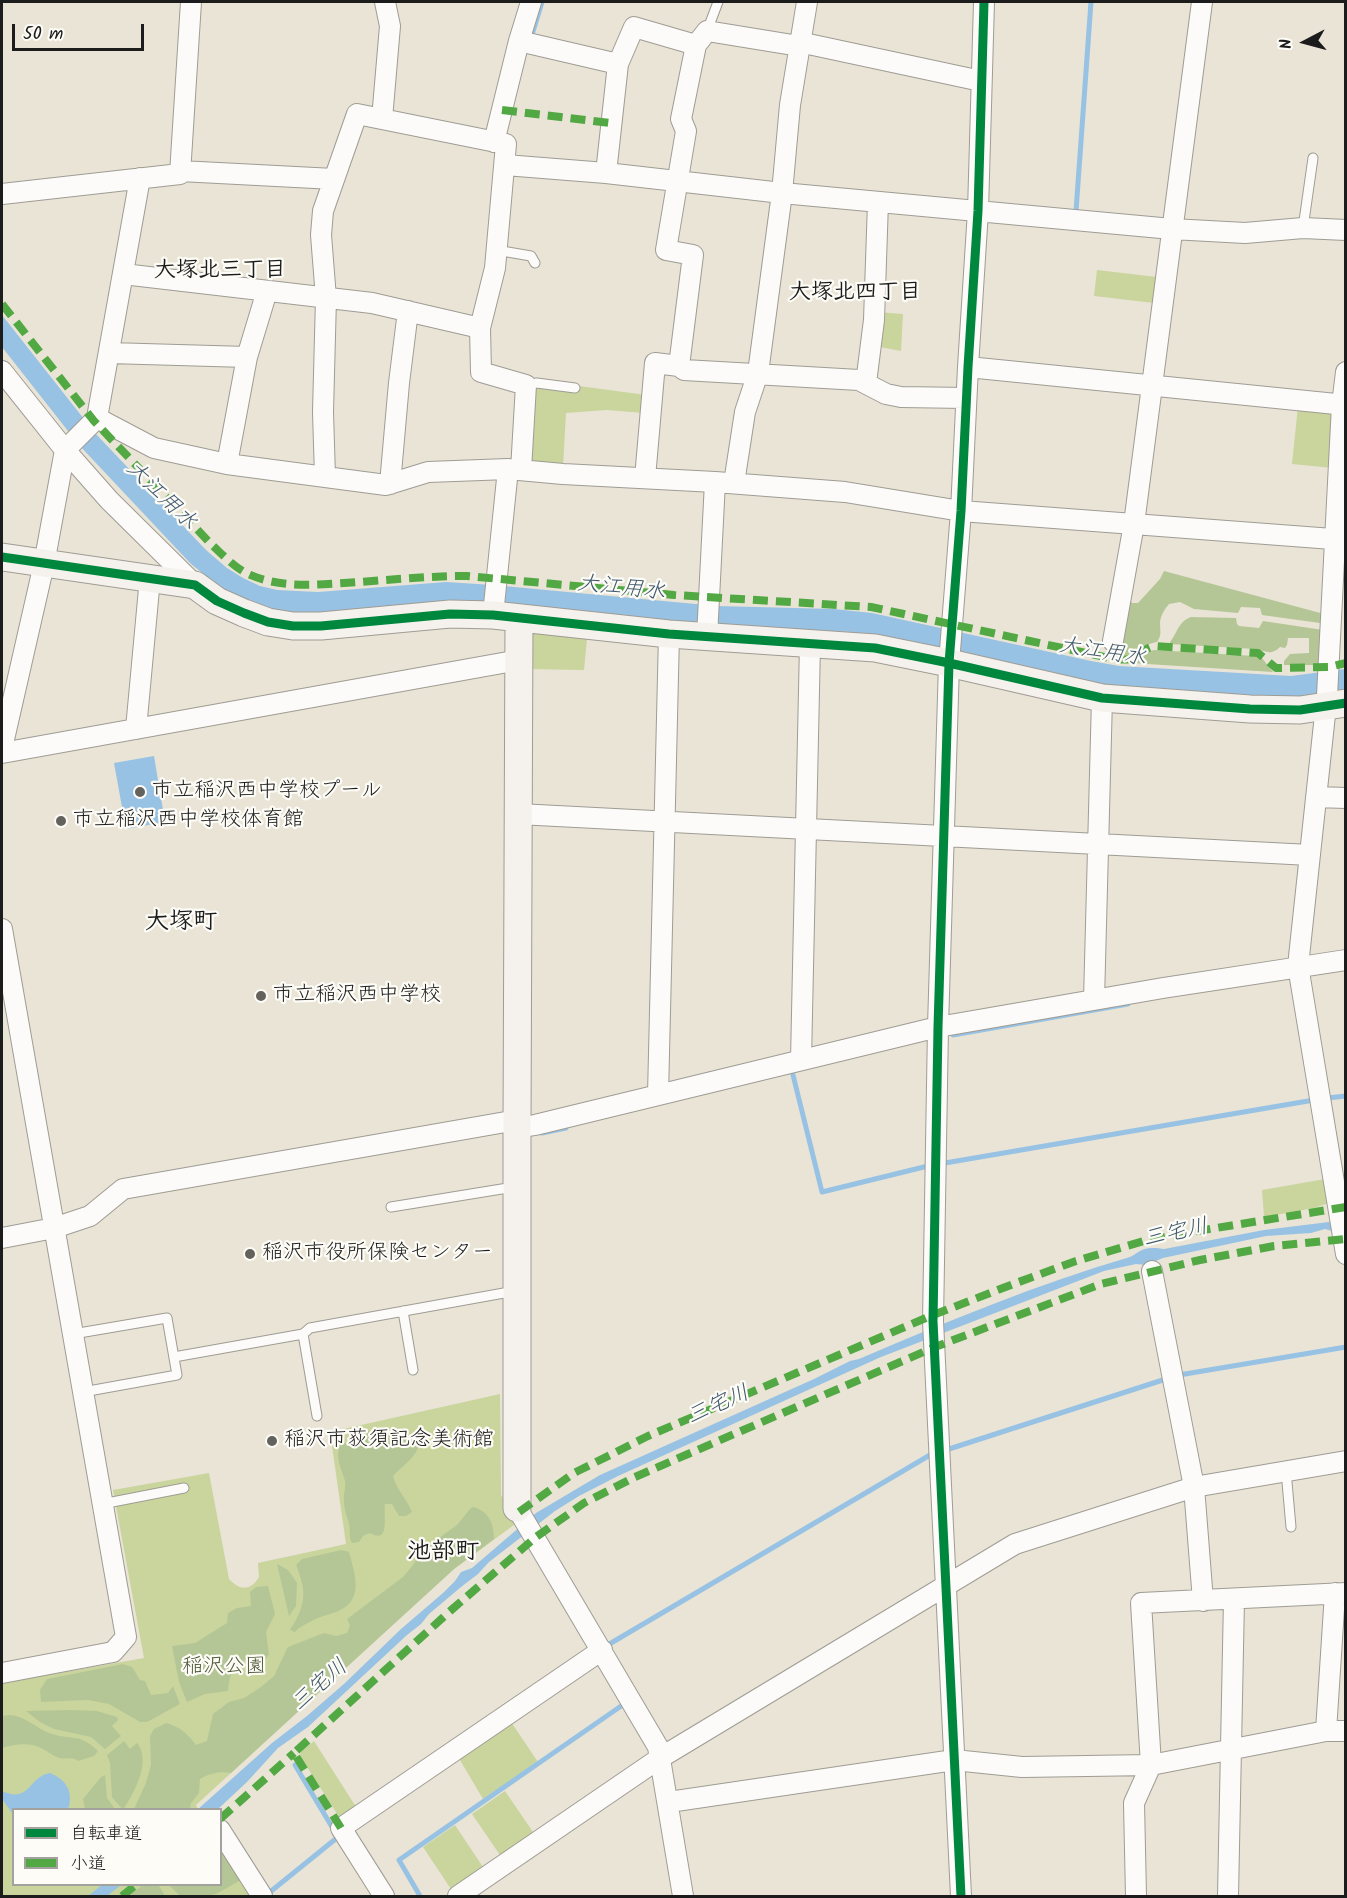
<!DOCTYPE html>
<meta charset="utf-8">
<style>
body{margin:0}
#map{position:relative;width:1347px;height:1898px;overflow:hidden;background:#e9e4d6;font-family:Kalam,"Klee One",sans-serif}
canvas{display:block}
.frame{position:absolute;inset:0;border:3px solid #1c1c1c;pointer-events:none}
.legend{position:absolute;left:12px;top:1808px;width:210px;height:78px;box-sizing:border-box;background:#fdfcf7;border:2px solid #a3a29f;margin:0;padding:8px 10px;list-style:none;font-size:18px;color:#1c1c1c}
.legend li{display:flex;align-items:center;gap:12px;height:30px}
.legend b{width:30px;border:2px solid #a3a29f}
.north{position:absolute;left:1275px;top:12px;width:60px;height:60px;-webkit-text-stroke:4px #fdfcf7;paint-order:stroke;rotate:264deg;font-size:16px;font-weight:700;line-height:24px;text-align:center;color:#1c1c1c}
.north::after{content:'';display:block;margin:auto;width:21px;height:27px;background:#1c1c1c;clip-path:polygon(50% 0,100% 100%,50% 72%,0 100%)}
.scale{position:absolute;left:12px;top:24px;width:132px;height:27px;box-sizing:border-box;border:3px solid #1c1c1c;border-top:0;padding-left:8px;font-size:18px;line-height:21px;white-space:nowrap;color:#1c1c1c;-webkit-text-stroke:4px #fdfcf7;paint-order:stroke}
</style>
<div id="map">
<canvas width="1347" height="1898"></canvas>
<div class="frame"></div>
<ul class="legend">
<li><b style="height:8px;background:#00873e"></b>自転車道</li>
<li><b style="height:8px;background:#52a943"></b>小道</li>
</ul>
<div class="north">N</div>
<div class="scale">50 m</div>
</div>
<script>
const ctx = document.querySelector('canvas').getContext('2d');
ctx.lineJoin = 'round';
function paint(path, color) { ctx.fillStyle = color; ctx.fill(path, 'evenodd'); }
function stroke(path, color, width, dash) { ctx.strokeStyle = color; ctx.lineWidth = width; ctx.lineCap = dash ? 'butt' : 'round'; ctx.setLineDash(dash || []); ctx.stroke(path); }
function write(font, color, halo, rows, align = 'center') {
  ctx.font = font + ' Kalam,"Klee One",sans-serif'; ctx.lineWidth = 4.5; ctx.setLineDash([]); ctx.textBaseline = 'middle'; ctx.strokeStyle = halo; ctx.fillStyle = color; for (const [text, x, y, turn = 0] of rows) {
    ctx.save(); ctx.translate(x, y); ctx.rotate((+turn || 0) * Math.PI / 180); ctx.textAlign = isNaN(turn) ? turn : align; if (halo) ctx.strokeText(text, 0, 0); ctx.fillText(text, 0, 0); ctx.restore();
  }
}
const green = new Path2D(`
 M1097 270 1157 277 1154 303 1094 296Z
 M877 312 903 314 901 351 875 346Z
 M538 386 578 392 579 386 646 395 644 413 607 410 566 413 563 466 531 463V393Z
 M1298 406 1326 409 1335 418 1333 468 1292 464Z
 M534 633 587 639 584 670 526 669V640Z
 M1325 1179 1329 1203 1314 1208 1264 1217 1262 1190Z
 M500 1394 501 1495 518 1522 454 1569 196 1805 198 1809 14 1810V1884H220L221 1843 253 1894 249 1896H2V1683L144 1658 113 1490 209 1473 229 1579C240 1591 251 1591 259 1577L258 1563 346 1544 330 1432Z
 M509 1719 538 1762 483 1799 457 1755Z
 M314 1741 358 1810 341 1820 300 1756 301 1752Z
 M505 1791 535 1835 502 1858 472 1814Z
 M455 1825 485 1870 453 1892 423 1847Z`);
const forest = new Path2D(`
 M1164 571 1324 614 1323 620 1320 623 1262 615 1260 608 1241 607 1238 613 1194 609 1180 602 1169 604C1164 610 1161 615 1160 622 1160 631 1162 635 1157 642 1142 644 1136 656 1121 656L1118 652 1117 645 1130 599 1132 603H1138L1160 579Z
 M1191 617 1236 618 1237 624 1239 626 1259 628 1263 621 1323 630 1322 665H1284V661L1290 654 1309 653V638H1288L1287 645 1285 648 1280 647C1271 656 1266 651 1255 649L1170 644V642C1178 632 1178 622 1191 617Z
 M1154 650 1255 656 1262 658 1273 672 1132 663 1144 653Z
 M364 1429 379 1435 391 1432H400L412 1437 418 1448C413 1460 402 1466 393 1476 396 1489 407 1499 412 1512L406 1516H399L392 1504H385C383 1514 391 1545 370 1533L363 1536 359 1542 352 1543C348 1536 351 1531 349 1524 347 1516 344 1509 344 1501 343 1494 346 1488 345 1481 341 1466 335 1460 340 1444L345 1443 353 1444Z
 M473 1507C489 1511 494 1524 494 1539L454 1569 231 1773C219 1771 210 1773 200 1779L199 1793 191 1803 190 1809H134L146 1783 151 1765 150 1736 154 1729 166 1723C180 1727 187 1733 196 1745L207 1741 213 1714 229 1702 244 1698 261 1687 274 1676 288 1647 324 1633 336 1636 347 1633 350 1625 347 1619 403 1577 413 1565 421 1551 457 1525 470 1509Z
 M341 1550 349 1552C355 1575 365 1601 336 1612 327 1615 318 1617 310 1622 304 1625 299 1627 295 1632L290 1630C306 1605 307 1592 296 1565L302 1559Z
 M277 1564 288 1570 297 1583 296 1606 289 1616Z
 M268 1586 275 1614 266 1632 269 1654 264 1662 256 1663 243 1660C232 1666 229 1678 228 1691L205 1694 187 1702 179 1682 172 1646 195 1643 227 1623 228 1613 237 1608 251 1606 250 1592 256 1587Z
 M123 1664 132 1667 140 1680 145 1681 151 1695 168 1693 173 1686 180 1704 147 1722H140L109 1704 88 1700 41 1702 40 1690 47 1679Z
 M71 1710 97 1711 117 1717 118 1720 112 1726 121 1736 105 1749 91 1737 54 1729 40 1722 26 1711Z
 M10 1715C25 1716 36 1728 49 1733 71 1741 79 1732 98 1751L94 1756 78 1761C71 1756 68 1760 60 1758 54 1757 49 1752 43 1749 30 1742 16 1744 2 1748V1716Z
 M124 1741 130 1749 137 1743C152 1761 134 1793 123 1810L112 1797 110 1763 107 1755Z
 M105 1775 107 1798 115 1809H85L83 1799 101 1777Z
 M221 1843 243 1879 216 1894 206 1896H180L169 1885 220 1884Z
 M158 1884 165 1896H128L143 1885Z`);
const water = new Path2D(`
 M2 315 95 433 206 550 227 568 243 578 260 586 277 590 318 592 446 582 493 585 717 606 834 609 872 613 1091 661 1119 666 1291 676 1345 669V690L1288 698 1117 687 1073 680 939 649 852 632 697 625 316 613 293 614 273 611 225 591 191 564 79 445 2 347Z
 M154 756 165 822 126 829 114 763Z
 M1345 1220V1230L1332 1231 1325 1229 1311 1233 1266 1236 1163 1258 1146 1265 1136 1264 1104 1271 881 1357 618 1476 579 1496 555 1511 489 1562 478 1574 461 1587 429 1614 421 1624 407 1635 308 1727 278 1748 247 1782 218 1809 197 1810 272 1743 307 1716 345 1683 401 1629 443 1593 455 1581 461 1572 472 1568 536 1513 600 1475 814 1379 850 1361 859 1359C948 1321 1038 1284 1130 1257 1135 1255 1137 1252 1142 1250 1148 1247 1158 1248 1164 1249L1264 1230Z
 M50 1773C65 1779 73 1790 69 1807L64 1810H14L13 1814 2 1799V1791C30 1804 29 1776 50 1773Z
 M103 1884 121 1885 107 1896H88Z`);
const stream = new Path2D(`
 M531 38 542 2
 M1076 211 1091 2
 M953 1035 1128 1004
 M792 1071 822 1192 928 1166
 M1327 1098 1346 1096
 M542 1133 566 1128
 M945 1163 1314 1100
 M1179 1375 1346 1347
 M949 1449 1169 1378
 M606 1646 930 1455
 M270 1892 338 1837 295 1765
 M420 1896 399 1860 624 1704`);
const lane = new Path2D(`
 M707 31 718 2
 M1303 228 1313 158
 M496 250 531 256 535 263
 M526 385 537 383 575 388
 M391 1207 514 1187
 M403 1311 413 1370
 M73 1334 167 1318 177 1375 83 1392
 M303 1334 317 1416
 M174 1357 303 1334 310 1328 515 1291
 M1286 1471 1291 1527
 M102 1504 184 1488`);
const street = new Path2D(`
 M519 41 618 64
 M799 42 981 81
 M382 119 390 26 385 2
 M494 142 519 41 531 2
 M505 165 606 173 782 193 1172 229 1245 233 1303 228 1346 230
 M180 171 334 179
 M606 173 618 64 634 27 696 45
 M2 194 180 174 191 2
 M123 274 372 303 480 328
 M109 353 247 357
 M679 366 684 370 859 380 886 394 901 397 966 398
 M968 367 1346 405
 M2 371 65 450 109 500 195 585
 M1346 372 1342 405 1327 696 1298 966 1346 1254
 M866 383 874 320 878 202
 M97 418 154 448 227 464 386 485 428 472 508 469 563 474 715 482 845 492 961 511 1346 540
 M227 464 247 357 267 291
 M325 477 323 412 326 298 321 235 323 211 357 114 506 144 495 268 480 328 481 372 526 385 521 470
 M645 478 655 363 679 366 693 255 666 250 686 131 681 119 696 45 707 31 799 46
 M734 483 745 412 758 373 782 193 790 105 807 2
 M390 484 399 383 408 311
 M493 615 508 469
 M707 637 715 482
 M1113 641 1134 524 1202 2
 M136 729 150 578
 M2 748 44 564 65 450 97 418 140 178
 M2 753 519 660
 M1316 797 1346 798
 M518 814 1310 855
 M2 929 126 1637 113 1652 2 1673
 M1094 1000 1102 698
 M801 1060 810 644
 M658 1095 669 634
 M517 1128 535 1125 938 1027 1163 988 1346 960
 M2 1238 54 1228 90 1216 123 1189 517 1120
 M1152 1271 1194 1487 1203 1601
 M517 1508 658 1747 683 1896
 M1326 1731 1335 1593
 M669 1802 954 1760 1022 1767 1151 1765 1326 1731H1346
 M220 1830 262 1896
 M384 1896 341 1828 602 1650
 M458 1896 660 1758 1015 1544 1194 1487 1346 1461
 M961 1896 933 1321 938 1027 949 663 961 511 968 367 978 211 984 2
 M1136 1896 1134 1803 1151 1765 1141 1603 1346 1593
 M1228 1896 1234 1599`);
const secondary = new Path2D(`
 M2 557 195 585 217 601 244 613 268 622 293 626H321L450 614 493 615 669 634 875 648 949 663 1102 698 1250 709 1300 710 1346 703
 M517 1508V1128L519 618`);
const quiet = new Path2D(`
 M502 110 610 123
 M2 304 94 421 212 545C223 555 234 567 248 574 284 590 323 584 361 582 397 579 432 576 467 576L674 595 871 607 1114 659C1121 659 1129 661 1135 657 1143 652 1144 649 1154 646L1258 653 1276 668 1329 667 1346 663
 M519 1512 574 1473 648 1436 933 1315 1016 1283 1076 1261 1144 1241 1185 1233 1346 1207
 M220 1819 294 1753
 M341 1828 294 1753 449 1612 536 1537 584 1503 635 1477 935 1347 1101 1284 1200 1260 1274 1246 1346 1239
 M122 1896 137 1884`);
const cycleway = new Path2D(`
 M2 557 195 585 217 601 244 613 268 622 293 626H321L450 614 493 615 669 634 875 648 949 663 1102 698 1250 709 1300 710 1346 703
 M961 1896 933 1321 938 1027 949 663 961 511 968 367 978 211 984 2`);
const markers = [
 [140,792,6,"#64625d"],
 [61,821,6,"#64625d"],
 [261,996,6,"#64625d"],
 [250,1254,6,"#64625d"],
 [272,1441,6,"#64625d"]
];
const poiNames = [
 ["市立稲沢西中学校プール",152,792],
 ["市立稲沢西中学校体育館",73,821],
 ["市立稲沢西中学校",273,996],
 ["稲沢市役所保険センター",262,1254],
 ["稲沢市荻須記念美術館",284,1441]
];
const parkNames = [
 ["稲沢公園",224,1668]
];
const neighbourhoodNames = [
 ["大塚北三丁目",220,272],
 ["大塚北四丁目",855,294]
];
const waterNames = [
 ["大江用水",160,497,44],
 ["大江用水",621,590,6],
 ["大江用水",1102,654,9],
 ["三宅川",1176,1235,-12],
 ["三宅川",719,1407,-24],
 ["三宅川",321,1687,-41]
];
const quarterNames = [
 ["大塚町",181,924],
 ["池部町",443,1554]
];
paint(green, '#c9d59d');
paint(forest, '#b5c696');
paint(water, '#98c2e3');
stroke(stream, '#98c2e3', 5);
stroke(lane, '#9f9c94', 11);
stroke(street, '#9f9c94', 22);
stroke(secondary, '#9f9c94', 29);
stroke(lane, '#fcfbf9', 9);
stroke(street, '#fcfbf9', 20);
stroke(secondary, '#f5f2ee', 27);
stroke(quiet, '#52a943', 8, [15, 8]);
stroke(cycleway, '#00873e', 9);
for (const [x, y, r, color] of markers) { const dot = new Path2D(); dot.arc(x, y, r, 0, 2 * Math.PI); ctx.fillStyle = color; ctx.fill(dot); stroke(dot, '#fdfcf7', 2); }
write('21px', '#1c1c1c', '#fdfcf7', poiNames, 'left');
write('21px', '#4f5939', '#fdfcf7', parkNames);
write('bold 22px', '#1c1c1c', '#fdfcf7', neighbourhoodNames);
write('italic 22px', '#40596e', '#fdfcf7', waterNames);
write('bold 24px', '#1c1c1c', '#fdfcf7', quarterNames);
</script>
